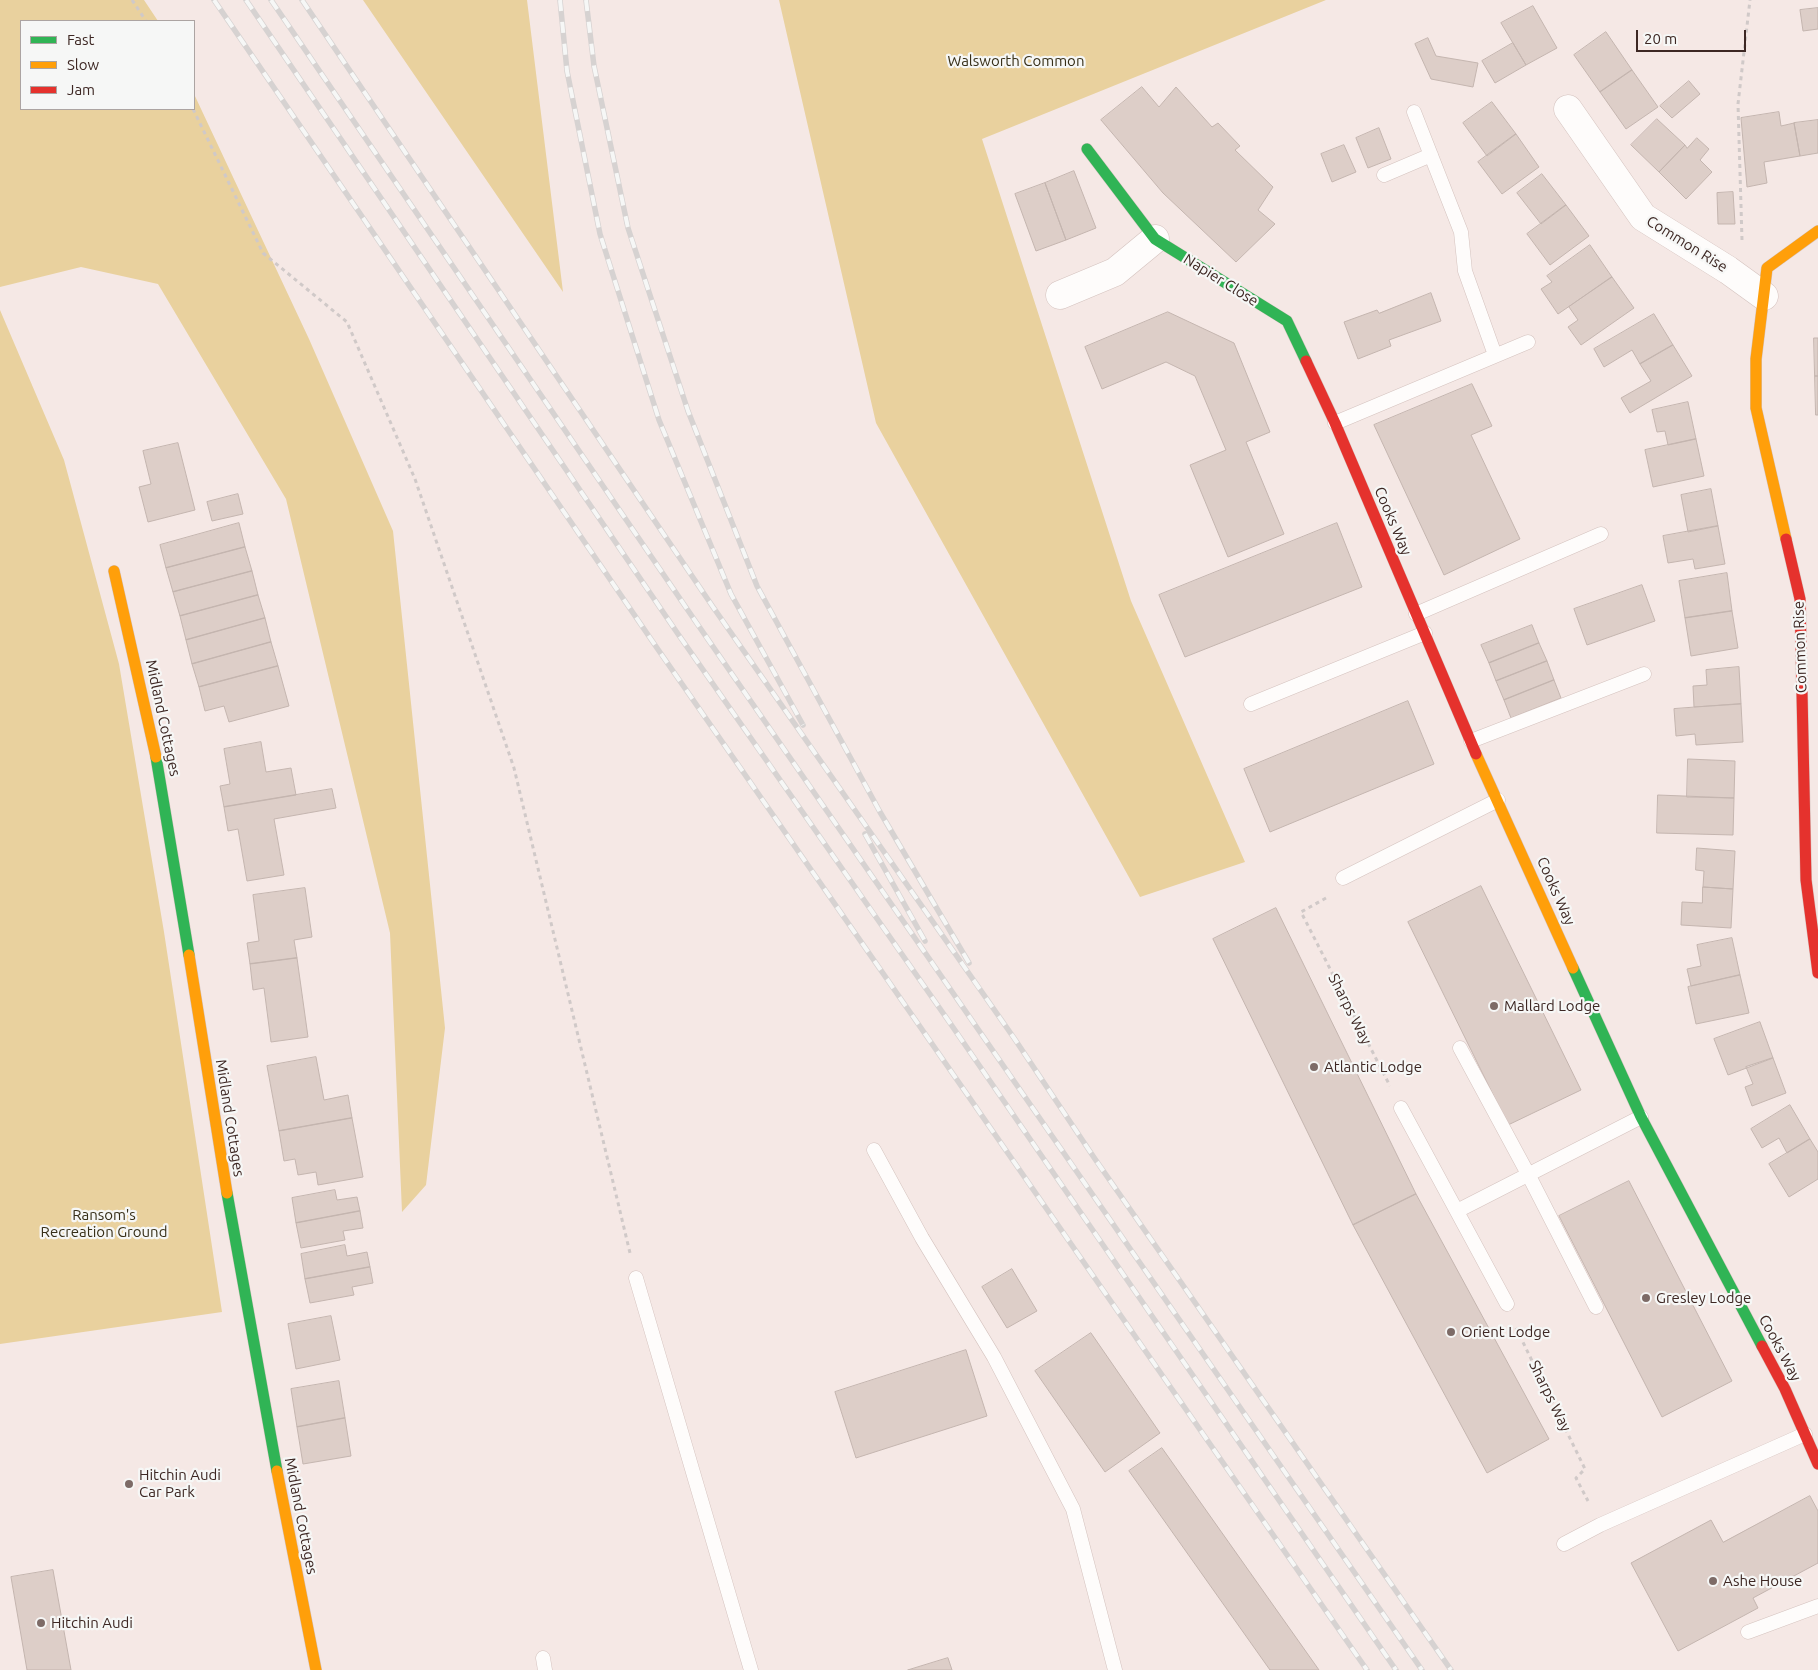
<!DOCTYPE html>
<style>
body{margin:0}
#map{position:relative;width:1818px;height:1670px;overflow:hidden;background:#f5e8e5;font-family:Ubuntu,sans-serif}
canvas{display:block}
.legend{position:absolute;left:20px;top:20px;width:175px;height:90px;box-sizing:border-box;background:#f6f7f6;border:1px solid #aca4a2;margin:0;padding:6px 9px;list-style:none;font-size:15px;color:#3d2723}
.legend li{display:flex;align-items:center;gap:10px;height:25px}
.legend b{width:25px;border:1px solid #aca4a2}
.scale{position:absolute;left:1636px;top:30px;width:110px;height:22px;box-sizing:border-box;border:2px solid #3d2723;border-top:0;padding-left:6px;font-size:15px;line-height:18px;white-space:nowrap;color:#3d2723;-webkit-text-stroke:4px #f6f7f6;paint-order:stroke}
</style>
<div id="map">
<canvas width="1818" height="1670"></canvas>
<ul class="legend">
<li><b style="height:6px;background:#30b455"></b>Fast</li>
<li><b style="height:6px;background:#ff9f0a"></b>Slow</li>
<li><b style="height:6px;background:#e5322d"></b>Jam</li>
</ul>
<div class="scale">20 m</div>
</div>
<script>
const ctx = document.querySelector('canvas').getContext('2d');
ctx.lineJoin = 'round';
function paint(path, color) { ctx.fillStyle = color; ctx.fill(path, 'evenodd'); }
function stroke(path, color, width, dash) { ctx.strokeStyle = color; ctx.lineWidth = width; ctx.lineCap = dash ? 'butt' : 'round'; ctx.setLineDash(dash || []); ctx.stroke(path); }
function write(font, color, halo, rows, align = 'center') {
  ctx.font = font + ' Ubuntu,sans-serif'; ctx.lineWidth = 4.5; ctx.setLineDash([]); ctx.textBaseline = 'middle'; ctx.strokeStyle = halo; ctx.fillStyle = color; for (const [text, x, y, turn = 0] of rows) {
    ctx.save(); ctx.translate(x, y); ctx.rotate((+turn || 0) * Math.PI / 180); ctx.textAlign = isNaN(turn) ? turn : align; if (halo) ctx.strokeText(text, 0, 0); ctx.fillText(text, 0, 0); ctx.restore();
  }
}
const green = new Path2D(`
 M0 0H144L158 21H21V109H194V94L309 339 393 531 445 1028 426 1185 402 1212 390 933 286 499 158 284 81 267 0 287Z
 M363 0H527L563 292Z
 M779 0H1326L982 139 1131 601 1245 862 1140 897 876 423Z
 M0 310 64 460 119 664 164 932 222 1312 0 1344Z`);
const building = new Path2D(`
 M1533 6 1557 48 1526 65 1501 23Z
 M1818 8V29L1803 31 1800 10Z
 M1606 32 1632 70 1600 92 1574 55Z
 M1428 38 1436 56 1478 63 1473 87 1431 79 1415 44Z
 M1513 43 1526 65 1495 83 1482 61Z
 M1632 70 1658 107 1626 129 1600 92Z
 M1689 81 1700 94 1672 118 1660 106Z
 M1142 87 1159 107 1176 87 1212 127 1218 123 1240 146 1235 150 1273 187 1258 210 1275 224 1236 262 1163 193 1101 120Z
 M1492 102 1516 134 1487 156 1463 123Z
 M1779 112 1781 126 1794 123 1800 156 1764 162 1767 183 1747 187 1741 118Z
 M1657 119 1685 145 1659 172 1631 145Z
 M1818 120V153L1800 156 1794 123Z
 M1379 128 1391 159 1368 168 1356 138Z
 M1516 134 1539 167 1502 194 1478 162Z
 M1697 138 1709 149 1700 160 1712 172 1686 199 1659 172 1685 145 1687 148Z
 M1344 145 1356 172 1332 182 1321 154Z
 M1074 171 1096 228 1066 240 1045 183Z
 M1542 174 1566 205 1541 224 1517 193Z
 M1045 183 1066 240 1036 251 1015 194Z
 M1733 192 1735 224H1718L1717 193Z
 M1566 205 1589 236 1550 265 1527 234Z
 M1590 245 1612 277 1558 314 1541 289 1552 282 1547 276Z
 M1612 277 1634 308 1581 345 1568 327 1578 320 1569 307Z
 M1431 293 1441 321 1389 340 1391 346 1358 359 1344 322 1377 310 1379 313Z
 M1168 312 1234 343 1270 432 1246 442 1284 534 1228 557 1190 465 1226 450 1195 376 1166 362 1102 389 1085 347Z
 M1654 314 1673 345 1640 364 1632 350 1604 367 1594 349Z
 M1814 338H1818V376H1815Z
 M1673 345 1692 376 1630 413 1621 398 1651 381 1640 364Z
 M1815 376H1818V415H1816Z
 M1472 384 1492 426 1471 435 1520 539 1444 575 1374 425Z
 M1688 402 1696 439 1668 445 1665 431 1657 432 1652 410Z
 M1696 439 1704 476 1653 487 1645 450Z
 M178 443 195 510 148 522 139 487 151 484 143 451Z
 M1711 489 1718 526 1688 532 1681 495Z
 M238 494 243 514 212 521 207 502Z
 M239 523 245 547 166 568 160 545Z
 M1337 523 1362 587 1185 657 1159 595Z
 M1718 526 1725 564 1695 569 1693 559 1668 563 1663 536Z
 M245 547 252 571 173 592 166 568Z
 M252 571 258 595 180 616 173 592Z
 M1727 573 1732 611 1685 618 1679 581Z
 M1642 585 1655 621 1587 645 1574 609Z
 M258 595 265 618 186 640 180 616Z
 M1732 611 1738 648 1691 656 1685 618Z
 M265 618 271 642 192 664 186 640Z
 M1532 625 1539 643 1489 663 1481 645Z
 M271 642 278 666 199 687 192 664Z
 M1539 643 1547 661 1496 681 1489 663Z
 M1547 661 1554 680 1504 700 1496 681Z
 M278 666 289 706 229 722 224 706 205 711 199 687Z
 M1739 667 1741 704 1694 707 1693 686 1707 685 1706 670Z
 M1554 680 1561 698 1511 718 1504 700Z
 M1408 701 1434 764 1270 832 1244 769Z
 M1741 704 1743 742 1696 745 1695 734 1676 736 1674 709Z
 M261 742 266 772 291 768 296 795 224 807 220 786 230 784 224 749Z
 M1688 759 1735 761 1734 798 1687 797Z
 M332 789 336 808 274 819 284 875 247 881 238 829 228 831 224 807Z
 M1658 795 1734 798 1733 835 1657 833Z
 M1697 848 1735 851 1733 889 1703 887 1704 871 1696 870Z
 M1481 886 1581 1090 1508 1125 1408 922Z
 M1703 887 1733 889 1731 928 1681 925 1682 902 1702 903Z
 M305 888 312 937 294 940 297 958 250 964 247 943 259 941 253 895Z
 M1276 908 1416 1194 1353 1225 1213 939Z
 M1732 938 1740 975 1691 986 1687 969 1701 966 1697 945Z
 M297 958 308 1037 271 1042 264 988 253 990 250 964Z
 M1740 975 1749 1013 1696 1024 1688 987Z
 M1760 1022 1773 1058 1728 1075 1714 1039Z
 M316 1057 324 1100 348 1095 352 1118 279 1131 267 1066Z
 M1773 1058 1786 1093 1752 1106 1745 1087 1753 1084 1746 1067Z
 M1790 1105 1810 1139 1787 1153 1779 1138 1762 1148 1751 1129Z
 M352 1118 363 1177 318 1185 316 1172 298 1175 295 1159 284 1161 279 1131Z
 M1810 1139 1818 1152V1179L1789 1197 1769 1164Z
 M1629 1181 1732 1381 1662 1417 1559 1216Z
 M335 1190 337 1200 357 1197 360 1211 296 1223 292 1198Z
 M1416 1194 1549 1439 1487 1473 1353 1225Z
 M360 1211 363 1228 343 1231 345 1240 301 1248 296 1223Z
 M345 1245 347 1256 367 1252 370 1267 305 1279 301 1254Z
 M370 1267 373 1283 352 1287 354 1295 310 1303 305 1279Z
 M1012 1269 1037 1311 1007 1328 982 1287Z
 M331 1316 340 1360 296 1369 288 1324Z
 M1091 1333 1160 1433 1105 1472 1035 1371Z
 M966 1350 987 1416 856 1458 835 1392Z
 M339 1381 345 1418 297 1427 291 1389Z
 M345 1418 351 1456 303 1464 297 1427Z
 M1162 1448 1319 1670H1270L1129 1471Z
 M1810 1496 1818 1511V1563L1753 1598 1758 1608 1678 1651 1631 1563 1711 1520 1723 1542Z
 M53 1570 71 1670H27L11 1577Z
 M948 1658 952 1670H908Z`);
const path = new Path2D(`
 M132 0 146 21
 M193 109 263 253 347 322 415 479 514 768 630 1253
 M1742 240 1738 104 1750 0
 M1326 898 1301 912 1390 1086
 M1516 1328 1585 1469 1576 1478 1588 1501`);
const lane = new Path2D(`
 M1414 112 1461 232 1465 271 1495 355
 M1384 175 1431 155
 M1335 423 1528 342
 M1416 614 1601 534
 M1251 704 1425 633
 M1471 741 1644 674
 M1343 878 1498 800
 M1460 1048 1528 1174 1596 1307
 M1401 1108 1507 1304
 M874 1150 922 1238 994 1357 1073 1509 1115 1670
 M1457 1211 1641 1117
 M636 1278 751 1670
 M1564 1544 1600 1525 1805 1434
 M1748 1632 1818 1606
 M543 1658 545 1670`);
const street = new Path2D(`
 M1568 109 1643 217 1728 270 1764 296
 M1060 295 1115 272 1155 239`);
const fast = new Path2D(`
 M1087 149 1155 239 1287 321 1306 361
 M156 757 189 955
 M1573 968 1641 1117 1762 1346
 M227 1193 277 1471`);
const slow = new Path2D(`
 M1786 539 1756 408V359L1767 268 1818 231
 M114 571 156 757
 M1476 754 1573 968
 M189 955 227 1193
 M277 1471 316 1670`);
const jam = new Path2D(`
 M1306 361 1335 423 1476 754
 M1786 539 1800 599 1806 880 1818 973
 M1762 1346 1785 1389 1818 1464`);
const rail = new Path2D(`
 M214 0 657 648 1367 1670
 M246 0 678 634 950 1023 1396 1670
 M271 0 698 625 1422 1670
 M302 0 713 607 1014 1038 1095 1159 1451 1670
 M560 0 567 71 600 234 659 420 731 594 803 725
 M586 0 594 66 628 228 688 411 757 586 880 812 969 963
 M865 834 925 941`);
const markers = [
 [1494,1006,5,"#7d6b67"],
 [1314,1067,5,"#7d6b67"],
 [1646,1298,5,"#7d6b67"],
 [1451,1332,5,"#7d6b67"],
 [129,1484,5,"#7d6b67"],
 [1713,1581,5,"#7d6b67"],
 [41,1623,5,"#7d6b67"]
];
const parkNames = [
 ["Walsworth Common",1016,61],
 ["Ransom's",104,1215],
 ["Recreation Ground",104,1232]
];
const streetNames = [
 ["Common Rise",1687,244,32],
 ["Napier Close",1221,280,32],
 ["Cooks Way",1393,521,67],
 ["Common Rise",1800,647,-92],
 ["Midland Cottages",163,718,78],
 ["Cooks Way",1556,891,66],
 ["Sharps Way",1350,1009,63],
 ["Midland Cottages",230,1118,81],
 ["Cooks Way",1780,1348,62],
 ["Sharps Way",1550,1396,64],
 ["Midland Cottages",301,1516,79]
];
const poiNames = [
 ["Mallard Lodge",1504,1006],
 ["Atlantic Lodge",1324,1067],
 ["Gresley Lodge",1656,1298],
 ["Orient Lodge",1461,1332],
 ["Hitchin Audi",139,1475],
 ["Car Park",139,1492],
 ["Ashe House",1723,1581],
 ["Hitchin Audi",51,1623]
];
paint(green, '#e9d19e');
paint(building, '#ddcec8');
stroke(building, '#c4b5af', 1);
stroke(lane, '#d4c2be', 15);
stroke(street, '#d4c2be', 29);
stroke(fast, '#d4c2be', 12);
stroke(slow, '#d4c2be', 12);
stroke(jam, '#d4c2be', 12);
stroke(path, '#d0c9c8', 3, [4, 4]);
stroke(lane, '#fefcfb', 14);
stroke(street, '#fefcfb', 28);
stroke(fast, '#30b455', 11);
stroke(slow, '#ff9f0a', 11);
stroke(jam, '#e5322d', 11);
stroke(rail, '#d6d2d1', 5.5);
stroke(rail, '#f6f7f6', 4, [11]);
for (const [x, y, r, color] of markers) { const dot = new Path2D(); dot.arc(x, y, r, 0, 2 * Math.PI); ctx.fillStyle = color; ctx.fill(dot); stroke(dot, '#f6f7f6', 2); }
write('15px', '#372f18', '#f6f7f6', parkNames);
write('15px', '#3d2723', '#f6f7f6', streetNames);
write('15px', '#3d2723', '#f6f7f6', poiNames, 'left');
</script>
